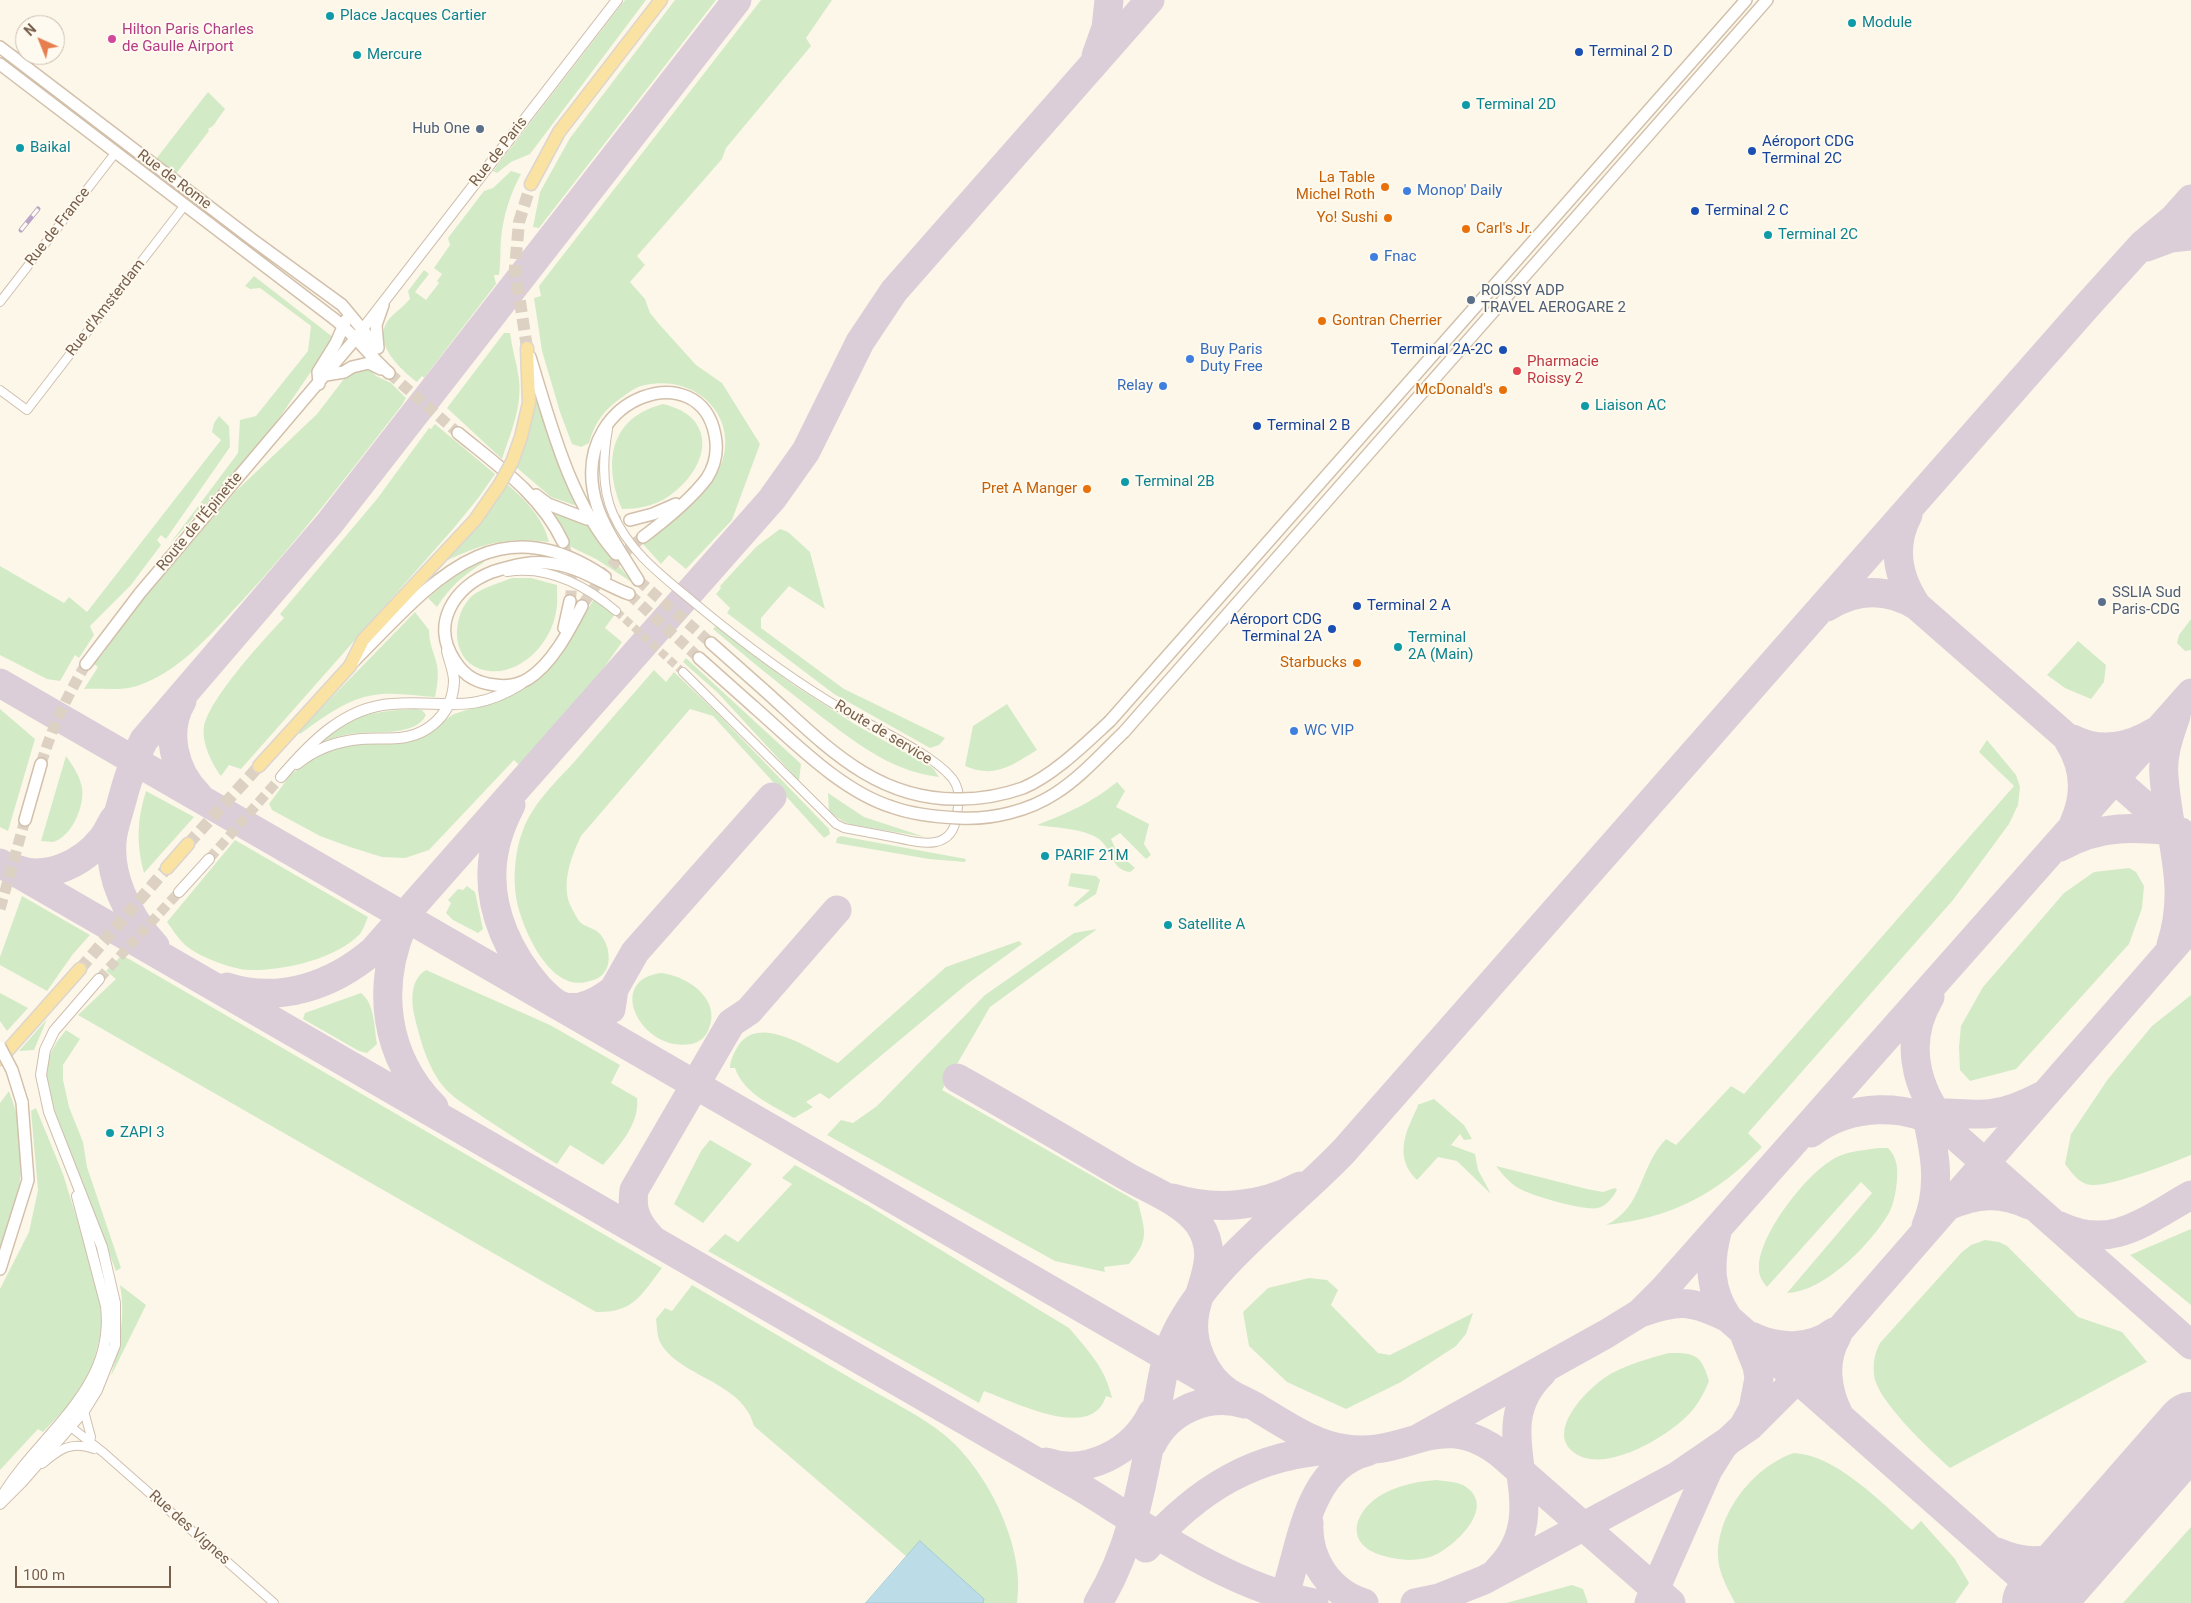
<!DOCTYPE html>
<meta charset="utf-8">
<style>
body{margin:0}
#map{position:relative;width:2191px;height:1603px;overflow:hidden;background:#fdf7e9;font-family:Roboto,sans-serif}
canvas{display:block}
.north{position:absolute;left:15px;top:15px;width:50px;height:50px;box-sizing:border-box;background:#fffaef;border:1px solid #c9bcae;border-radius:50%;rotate:316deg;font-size:14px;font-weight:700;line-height:20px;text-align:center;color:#775f4c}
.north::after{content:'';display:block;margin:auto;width:18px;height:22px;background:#e67e4e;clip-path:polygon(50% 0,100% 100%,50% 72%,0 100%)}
.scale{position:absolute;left:15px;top:1566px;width:156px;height:22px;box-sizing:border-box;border:2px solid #775f4c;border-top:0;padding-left:6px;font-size:15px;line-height:18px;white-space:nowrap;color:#775f4c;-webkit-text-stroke:4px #fffaef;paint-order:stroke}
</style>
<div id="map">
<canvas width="2191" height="1603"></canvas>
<div class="north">N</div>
<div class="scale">100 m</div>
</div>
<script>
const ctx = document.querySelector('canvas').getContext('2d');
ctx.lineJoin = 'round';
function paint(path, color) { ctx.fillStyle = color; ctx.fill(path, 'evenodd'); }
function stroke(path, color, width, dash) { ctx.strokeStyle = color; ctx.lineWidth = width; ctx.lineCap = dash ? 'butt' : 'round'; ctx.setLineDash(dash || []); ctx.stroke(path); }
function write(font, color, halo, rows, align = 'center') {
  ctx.font = font + ' Roboto,sans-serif'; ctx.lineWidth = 4; ctx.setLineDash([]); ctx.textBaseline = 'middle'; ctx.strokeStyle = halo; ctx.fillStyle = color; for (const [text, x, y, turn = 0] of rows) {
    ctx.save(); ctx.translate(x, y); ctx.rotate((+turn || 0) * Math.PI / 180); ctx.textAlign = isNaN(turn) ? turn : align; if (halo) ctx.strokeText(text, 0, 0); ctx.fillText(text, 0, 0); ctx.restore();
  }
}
const green = new Path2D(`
 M625 0H646L530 154 511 162 497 173 493 171Z
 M675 0H716L539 228 533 227 540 192 570 138Z
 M761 0H832L806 38 811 46 726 148 722 159 637 256 645 265 630 282 645 299 650 313 659 324 696 365 722 383 760 444 732 520 686 569 669 555 661 564 642 543C665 524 696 505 713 480 749 427 701 370 641 386 634 388 627 394 621 398 604 410 595 422 589 443L581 447 572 444 560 412 542 351 534 298 541 296 539 286Z
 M208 92 225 109 213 126 208 129 209 131 175 175 156 159Z
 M511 171 521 174C510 194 503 217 501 239 500 251 501 262 499 275H494L496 284 424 378 422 376 417 382C399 368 367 339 393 315 398 310 405 305 410 299L408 291 424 270 429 274 415 292 426 300 439 283 437 281 442 274 434 268 450 245 448 238 484 191 493 188Z
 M254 276 334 338 269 433 169 545 238 453 240 420 256 416 308 351 311 326 260 288 250 289 245 286Z
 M504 333H510C512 349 517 364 519 379 522 408 511 432 502 459L447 408Z
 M370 369 376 376 391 383 406 398 402 405C349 473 298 541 239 604 209 636 179 672 137 686 122 691 100 688 84 689L98 667 94 664 105 651 108 640 234 493 317 414 347 375 356 370Z
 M535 391 580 507 551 497 516 467Z
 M663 404C720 417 709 469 669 496 655 506 638 509 622 509 603 463 609 418 663 404Z
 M219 416 229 426 230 447 166 539 161 535 157 540 161 545 131 585 90 626 94 635 79 658 75 655 60 681 47 679 0 655V566L64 603 69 597 87 612 221 440 212 432 214 423Z
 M435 424 495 474 479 497 453 529 241 769 229 765 221 776C212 764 201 742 204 726 210 698 263 640 284 618L280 614 377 499 429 428 431 429Z
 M507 484C525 500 543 517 549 542 507 537 486 542 448 560L446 558Z
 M554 512 587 523 592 533 633 583 596 559 567 545 552 516Z
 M780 529 788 532 810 552 825 609 789 586 761 618V628L844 689 945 738 939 745 930 748 834 694 727 613 730 608 716 594 721 588 720 586 756 547Z
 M485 560 483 563C463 575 450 587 437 607L428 598C446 582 462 569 485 560Z
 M512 578H531L557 585C557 594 558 604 556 612 551 645 516 681 480 669 449 658 452 613 473 595 484 587 499 583 512 578Z
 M594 599 615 614 605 628 622 642 536 765 518 764 514 760 429 850 405 858 382 857 350 847 320 836 272 810 269 804 291 774 314 758 344 745 417 739 454 714 510 696 530 685 562 650Z
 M415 612 429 630C429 644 434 652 437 665 439 676 437 687 435 697 414 696 390 691 369 696 344 701 321 719 300 734L298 732Z
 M2191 619V650L2185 651 2177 643 2179 635Z
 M716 626 792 684 856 725 933 768 939 777C888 771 848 737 809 707 776 682 745 656 713 629Z
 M2078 641 2106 665 2104 682 2091 699 2065 688 2047 675Z
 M686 658 801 764 799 781 718 693 683 662Z
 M654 670 666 682 674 672 716 712 829 829 830 834 824 838 713 716 690 709 581 836C572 855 562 880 569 902 571 907 576 917 580 922 585 927 594 928 599 933 609 943 613 964 603 974 599 979 591 981 586 982 549 991 521 927 516 897 513 877 515 850 523 830 533 803 556 782 575 761 601 730 628 700 654 670Z
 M1007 704 1037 750C1012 765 995 779 965 766L973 726Z
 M0 709 35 739 8 831 0 827Z
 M415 709 422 710 426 715C415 738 371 730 349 734 338 736 326 741 315 744 345 715 375 711 415 709Z
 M1987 740 2016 775 2020 787 2018 805 2009 824 1953 900 1748 1133 1762 1147C1718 1194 1671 1218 1606 1225 1644 1207 1638 1168 1666 1139L1676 1145 1731 1086 1744 1094 2014 786 1979 752Z
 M66 756C73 766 80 776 82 788 85 805 72 837 53 842 50 842 44 841 41 841Z
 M1117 782 1125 791 1116 807 1149 824 1144 844 1151 855 1146 859 1120 833 1111 839 1117 852 1135 868 1130 872C1111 870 1112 849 1099 839 1083 828 1055 828 1037 825 1068 813 1091 803 1117 782Z
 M146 791 194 817 144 873C136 845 137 819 146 791Z
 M828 793 864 817 925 837 853 825 844 822 829 812Z
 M841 836 966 859 965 862 929 859 836 843 837 838Z
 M235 840 368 917C366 922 363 930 360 934 336 959 283 971 249 970 235 970 200 957 189 948 180 942 173 930 167 922Z
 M2129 868 2136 872 2144 886 2142 908 2129 944 2016 1069 1970 1081 1960 1070 1959 1047 1961 1026 1983 987 2064 893 2094 872Z
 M1071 873 1096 876 1100 880 1096 894 1076 907 1073 905 1090 890 1068 886Z
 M467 886 475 892 483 929 478 933 453 920 446 913 451 903 448 900 458 889 463 890Z
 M22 896 90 935 73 954 47 991 0 965V957Z
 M1097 929 990 1007 942 1090 1138 1202C1145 1232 1150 1239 1129 1264L1104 1267 1105 1272 1055 1261 827 1135 841 1120 853 1123 877 1106 985 995 1074 933Z
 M1019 941 1022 944 967 984 829 1099 820 1093 806 1102 813 1107 794 1118C772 1105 744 1094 735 1068H730C730 1060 734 1053 738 1046 760 1012 813 1052 838 1063L946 967Z
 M122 955 662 1268C641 1295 634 1313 596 1312L78 1015 116 979 106 971Z
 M426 970 550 1025 620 1065 611 1083 637 1098C640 1124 619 1146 603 1165L570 1145 557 1164C531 1149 506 1132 480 1115 466 1105 449 1096 439 1081 426 1062 419 1036 414 1014 411 998 411 979 426 970Z
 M661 973C688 976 723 1000 708 1031 705 1038 698 1043 691 1044 642 1053 604 980 661 973Z
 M0 993 28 1008 7 1031 0 1021Z
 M361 993C375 1004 374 1027 377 1044L367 1053 359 1051 303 1019 305 1013Z
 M2191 995V1155C2171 1163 2110 1187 2091 1185 2079 1184 2072 1173 2065 1164L2071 1134 2108 1079 2152 1026Z
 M47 1019 34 1050 19 1051Z
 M66 1030 80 1039 63 1065V1080L69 1107 83 1142 87 1167 121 1268 116 1271 50 1098C44 1068 46 1054 66 1030Z
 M9 1091C31 1145 21 1205 0 1257V1103Z
 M1434 1099 1464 1125 1472 1139 1464 1140 1460 1134 1451 1145 1475 1154 1478 1170 1491 1194 1457 1161 1438 1157 1417 1180C1393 1157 1406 1131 1418 1106L1417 1105Z
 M36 1108 63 1174 96 1281 102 1318 100 1337 90 1375 79 1394 43 1432 38 1429 0 1470V1289L29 1232 38 1190 31 1111Z
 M710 1140 752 1164 703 1223 674 1204 701 1151Z
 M1878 1148H1888C1897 1157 1898 1168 1897 1180 1896 1191 1894 1203 1889 1213 1871 1244 1824 1292 1787 1293L1872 1193 1861 1182 1767 1287C1762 1281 1758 1275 1759 1266 1760 1233 1808 1171 1837 1157 1850 1151 1865 1150 1878 1148Z
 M795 1165 867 1205 1069 1328C1088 1350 1106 1369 1112 1398L1106 1396C1092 1443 1013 1401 984 1391L979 1403 708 1251 725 1234 738 1242 792 1184 782 1178Z
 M1496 1166 1587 1189 1603 1192 1615 1188 1617 1190C1613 1197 1606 1207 1597 1208 1584 1211 1534 1196 1522 1190 1510 1184 1504 1176 1496 1166Z
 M2191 1229V1305L2130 1255Z
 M1985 1240 1999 1242 2007 1246 2078 1317 2122 1332 2147 1362 1950 1468C1929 1449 1883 1406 1875 1380 1872 1367 1874 1354 1880 1343L1962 1252 1971 1245Z
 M1309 1278 1327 1280 1338 1290 1331 1305 1378 1353 1390 1355 1473 1313 1466 1334 1456 1346 1401 1382 1346 1409 1287 1382 1249 1346 1243 1312 1268 1288Z
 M120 1285 146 1305 111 1376C119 1344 126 1318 120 1285Z
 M692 1285C748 1318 803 1350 859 1383 888 1400 921 1415 947 1437 988 1472 1026 1548 1017 1603H983V1599L920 1542 907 1557 754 1426C743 1381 678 1377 660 1342 657 1336 657 1326 656 1319L665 1308 672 1311Z
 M1669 1353C1695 1353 1701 1354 1709 1381 1704 1393 1699 1403 1690 1413 1668 1437 1601 1477 1572 1451 1546 1428 1592 1384 1612 1373 1630 1364 1649 1358 1669 1353Z
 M1794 1453C1836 1455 1882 1503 1912 1530L1921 1521 1955 1559 1969 1583 1955 1603H1735C1728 1589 1718 1572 1718 1556 1717 1513 1754 1466 1794 1453Z
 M1437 1480C1444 1481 1456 1482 1463 1485 1498 1505 1458 1543 1437 1554 1421 1562 1400 1561 1384 1556 1340 1544 1355 1506 1389 1491 1405 1484 1420 1481 1437 1480Z
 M2191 1527V1603H2123Z
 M1572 1585 1583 1589 1588 1603H1506Z`);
const water = new Path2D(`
 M920 1541 984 1599 983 1603H866Z`);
const taxiway = new Path2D(`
 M1096 56 1106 28 1109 0
 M2147 247 2171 238 2191 236
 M1908 515C1891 547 1898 578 1917 606
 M1827 607C1857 588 1887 588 1917 606L2191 846
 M0 683 1229 1393
 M182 701C164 731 174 771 198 795
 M2073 739C2100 753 2130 747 2154 732
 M2068 740C2085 766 2087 794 2074 823
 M511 805C501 824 493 847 492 870 490 913 510 955 538 987 544 993 553 1003 562 1006 580 1012 601 1000 614 989
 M2060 847C2101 824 2136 827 2181 832
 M0 863 1082 1488C1152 1531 1231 1587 1314 1603
 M16 869C47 881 83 863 102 839 107 833 110 825 114 819
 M403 924C376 988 384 1056 434 1107
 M2171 945C2191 884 2168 838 2164 776 2162 755 2169 736 2176 716
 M155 946C128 917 106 874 113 834 115 824 118 814 121 804 127 781 133 761 144 740L329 524 737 0
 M227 987C280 1004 333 985 373 951L772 499 806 451 860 342 894 291 1150 0
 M1930 997C1900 1047 1919 1099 1956 1137L2191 1345
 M611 1009 614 989 635 952 772 797
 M957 1078C1014 1110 1070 1143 1126 1176 1150 1190 1182 1201 1199 1224 1220 1255 1201 1282 1195 1312 1189 1342 1204 1376 1229 1393 1239 1399 1250 1403 1259 1409 1286 1425 1314 1445 1346 1449 1409 1458 1441 1406 1502 1455L1671 1603
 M1925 1108C1934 1148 1943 1186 1926 1226
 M1922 1112C1974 1113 1992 1122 2041 1096
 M1811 1133C1849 1104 1908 1101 1947 1130
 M1172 1198C1215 1211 1261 1207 1300 1186
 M1948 1206C1976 1194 2000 1191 2029 1205
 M2060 1226C2112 1251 2146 1220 2191 1195
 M1717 1232C1709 1264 1709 1290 1728 1318
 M651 1238C637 1223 631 1211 634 1190L731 1023 749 1011 837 910
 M1643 1312C1680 1299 1694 1301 1728 1318L2051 1603
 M1751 1336C1777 1349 1811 1350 1834 1332
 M1837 1336C1822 1362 1827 1392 1840 1417
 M1419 1438 1606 1334 1640 1313 1663 1290 2191 693
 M1152 1444C1169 1410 1208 1393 1245 1404
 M1046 1462C1087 1476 1133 1452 1152 1413
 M1309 1523C1307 1559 1329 1592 1364 1603
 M1146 1548C1197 1490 1255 1453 1335 1450
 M1997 1552C2041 1571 2060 1557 2097 1534
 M1498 1570C1562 1506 1479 1433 1542 1373
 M1098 1603C1134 1544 1143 1478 1156 1412 1161 1389 1163 1364 1172 1342 1203 1268 1289 1209 1344 1151L2086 307 2143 244 2174 218 2191 199
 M1282 1603C1301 1552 1305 1467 1367 1452
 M1415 1603 1439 1598 1484 1580 1677 1476 1750 1426 1796 1380 2191 927
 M1649 1603 1708 1470 1723 1446 1743 1427 1753 1409 1759 1378 1757 1366 1745 1336`);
const runway = new Path2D(`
 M2037 1603 2191 1427`);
const minorTunnel = new Path2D(`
 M616 611 683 672`);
const tertiaryTunnel = new Path2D(`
 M209 859 281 777
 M99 979 179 892`);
const secondaryTunnel = new Path2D(`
 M389 373 458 433
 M594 519 612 522 630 520
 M563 542C569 561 574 580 570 601
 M638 580 711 643
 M629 594 699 658
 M582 606C599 579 618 556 643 537
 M41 764C52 728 67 696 86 664
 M0 909 25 820`);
const primaryTunnel = new Path2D(`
 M527 348 515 268 519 222 531 184
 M188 844 259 766
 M80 969 167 868`);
const minor = new Path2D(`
 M0 302 116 152
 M0 390 27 410 185 205
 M608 429C603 457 601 487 613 514 629 551 661 575 691 600 740 641 791 680 847 712 877 729 931 753 952 778 961 790 959 800 957 814 953 853 920 843 892 837 876 834 860 831 844 828L836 824 683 672
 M507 572C548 565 586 586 616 611
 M84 1411 91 1437
 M74 1416 89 1392
 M67 1424 104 1453 274 1603
 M42 1464C59 1450 71 1440 94 1449`);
const tertiary = new Path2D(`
 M358 335 617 0
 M297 764C315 749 338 741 361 739 373 738 386 739 399 738 430 735 453 712 454 681 454 671 449 660 447 651
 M281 777C310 743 344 707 392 704 444 700 472 715 521 684
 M179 892 209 859
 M1 1498C39 1433 116 1391 106 1306L77 1196
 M0 1504 22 1482 84 1411 97 1390 115 1345V1303L102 1247 49 1112 41 1075 45 1050 54 1031 99 979`);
const secondary = new Path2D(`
 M0 47 253 240 342 305 377 347
 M0 64 333 318C354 334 369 355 389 373
 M378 348 376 325 383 305
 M530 357C551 424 569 500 616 554
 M326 375 344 372 352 367 369 363 381 369
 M319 384 318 372 336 343 346 320
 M458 433C497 465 541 495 563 542
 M536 495 548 504 587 519
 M630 520 653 514 676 504
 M638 580C621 552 598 522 593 489 578 395 700 356 715 435 718 450 716 464 707 478 692 498 663 522 643 537
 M582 606C569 631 552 664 528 679 518 685 507 687 495 685 478 683 465 677 455 661 430 624 454 587 492 572 513 565 534 560 555 564 582 568 604 585 629 594
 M564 628 570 601
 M711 643 764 690
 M699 658 754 707
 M354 661C430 585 493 501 605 577
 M86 664 140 593 356 338
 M1110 721 1746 0
 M1124 732 1767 0
 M25 820 41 764
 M0 1269 28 1180 22 1102`);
const primary = new Path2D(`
 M531 184 559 132 661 0
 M512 462 521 437 529 403 527 348
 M259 766 350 666 363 640 475 520 500 484
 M167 868 188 844
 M0 1059 80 969`);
const rail = new Path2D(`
 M21 230 38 209`);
const secondaryBridge = new Path2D(`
 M764 690C823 743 874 801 960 799 981 799 1003 795 1023 788 1054 775 1085 744 1110 721
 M754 707C794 742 841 791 892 807 914 815 936 817 959 818 991 820 1029 811 1056 793 1081 777 1102 753 1124 732
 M0 1047 12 1070 22 1102`);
const primaryBridge = new Path2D(`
 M500 484 512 462`);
const markers = [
 [330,16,5,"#0f9aa8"],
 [1852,23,5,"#0f9aa8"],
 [112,39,5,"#d1479c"],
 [1579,52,5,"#1a4fb4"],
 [357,55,5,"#0f9aa8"],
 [1466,105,5,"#0f9aa8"],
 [480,129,5,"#5c6f8a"],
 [20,148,5,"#0f9aa8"],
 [1752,151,5,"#1a4fb4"],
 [1385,187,5,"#e8710a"],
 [1407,191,5,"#3f7fe0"],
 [1695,211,5,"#1a4fb4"],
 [1388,218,5,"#e8710a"],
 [1466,229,5,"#e8710a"],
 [1768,235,5,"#0f9aa8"],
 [1374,257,5,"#3f7fe0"],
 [1471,300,5,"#5c6f8a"],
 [1322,321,5,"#e8710a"],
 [1503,350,5,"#1a4fb4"],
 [1190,359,5,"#3f7fe0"],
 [1517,371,5,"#e0444e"],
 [1163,386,5,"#3f7fe0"],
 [1503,390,5,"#e8710a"],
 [1585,406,5,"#0f9aa8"],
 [1257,426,5,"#1a4fb4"],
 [1125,482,5,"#0f9aa8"],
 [1087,489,5,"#e8710a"],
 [2102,602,5,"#5c6f8a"],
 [1357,606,5,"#1a4fb4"],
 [1332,629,5,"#1a4fb4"],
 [1398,647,5,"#0f9aa8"],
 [1357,663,5,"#e8710a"],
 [1294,731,5,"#3f7fe0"],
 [1045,856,5,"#0f9aa8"],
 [1168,925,5,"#0f9aa8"],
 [110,1133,5,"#0f9aa8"]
];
const cultureNames = [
 ["Place Jacques Cartier",340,16],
 ["Module",1862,23],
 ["Mercure",367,55],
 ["Terminal 2D",1476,105],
 ["Baikal",30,148],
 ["Terminal 2C",1778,235],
 ["Liaison AC",1595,406],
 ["Terminal 2B",1135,482],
 ["Terminal",1408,638],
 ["2A (Main)",1408,655],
 ["PARIF 21M",1055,856],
 ["Satellite A",1178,925],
 ["ZAPI 3",120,1133]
];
const hotelNames = [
 ["Hilton Paris Charles",122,30],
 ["de Gaulle Airport",122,47]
];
const transitNames = [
 ["Terminal 2 D",1589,52],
 ["Aéroport CDG",1762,142],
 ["Terminal 2C",1762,159],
 ["Terminal 2 C",1705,211],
 ["Terminal 2A-2C",1493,350,"right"],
 ["Terminal 2 B",1267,426],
 ["Terminal 2 A",1367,606],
 ["Aéroport CDG",1322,620,"right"],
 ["Terminal 2A",1322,637,"right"]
];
const serviceNames = [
 ["Hub One",470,129,"right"],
 ["ROISSY ADP",1481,291],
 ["TRAVEL AEROGARE 2",1481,308],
 ["SSLIA Sud",2112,593],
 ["Paris-CDG",2112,610]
];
const streetNames = [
 ["Rue de Paris",499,152,-52],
 ["Rue de Rome",174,180,37],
 ["Rue de France",58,227,-52],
 ["Rue d'Amsterdam",106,308,-52],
 ["Route de l'Épinette",200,522,-50],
 ["Route de service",883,733,31],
 ["Rue des Vignes",189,1528,42]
];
const foodNames = [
 ["La Table",1375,178],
 ["Michel Roth",1375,195],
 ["Yo! Sushi",1378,218],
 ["Carl's Jr.",1476,229,"left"],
 ["Gontran Cherrier",1332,321,"left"],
 ["McDonald's",1493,390],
 ["Pret A Manger",1077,489],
 ["Starbucks",1347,663]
];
const shopNames = [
 ["Monop' Daily",1417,191],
 ["Fnac",1384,257],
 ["Buy Paris",1200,350],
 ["Duty Free",1200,367],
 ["Relay",1153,386,"right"],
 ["WC VIP",1304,731]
];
const healthNames = [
 ["Pharmacie",1527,362],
 ["Roissy 2",1527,379]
];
paint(green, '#d2ebc6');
paint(water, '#bcdde7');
stroke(water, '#a3cbd9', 1);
stroke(taxiway, '#dcced8', 29);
stroke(runway, '#dcced8', 70);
stroke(minorTunnel, '#dcd1c2', 8, [8, 4]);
stroke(tertiaryTunnel, '#dcd1c2', 10, [10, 5]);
stroke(secondaryTunnel, '#dcd1c2', 11, [11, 5.5]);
stroke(primaryTunnel, '#dcd1c2', 12, [12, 6]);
stroke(minor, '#cfbfae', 10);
stroke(tertiary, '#cfbfae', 12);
stroke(secondary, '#d2c0ab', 14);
stroke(primary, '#dcd5d0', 15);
stroke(minor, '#fff', 8);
stroke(tertiary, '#fff', 10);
stroke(secondary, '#fff', 11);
stroke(primary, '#fae2a2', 12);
stroke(rail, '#bba6c7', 5);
stroke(rail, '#fffaef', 3, [9]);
stroke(secondaryBridge, '#d2c0ab', 14, []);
stroke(primaryBridge, '#dcd5d0', 15, []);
stroke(secondaryBridge, '#fff', 11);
stroke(primaryBridge, '#fae2a2', 12);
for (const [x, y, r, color] of markers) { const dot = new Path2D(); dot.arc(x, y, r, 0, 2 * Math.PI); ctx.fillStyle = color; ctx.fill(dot); stroke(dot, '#fffaef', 2); }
write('15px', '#0d838f', '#fffaef', cultureNames, 'left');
write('15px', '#b23c85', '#fffaef', hotelNames, 'left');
write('15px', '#164399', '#fffaef', transitNames, 'left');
write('15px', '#4e5e75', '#fffaef', serviceNames, 'left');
write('15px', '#775f4c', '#fffaef', streetNames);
write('15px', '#c56008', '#fffaef', foodNames, 'right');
write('15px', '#366cbe', '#fffaef', shopNames, 'left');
write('15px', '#be3a42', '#fffaef', healthNames, 'left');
</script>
